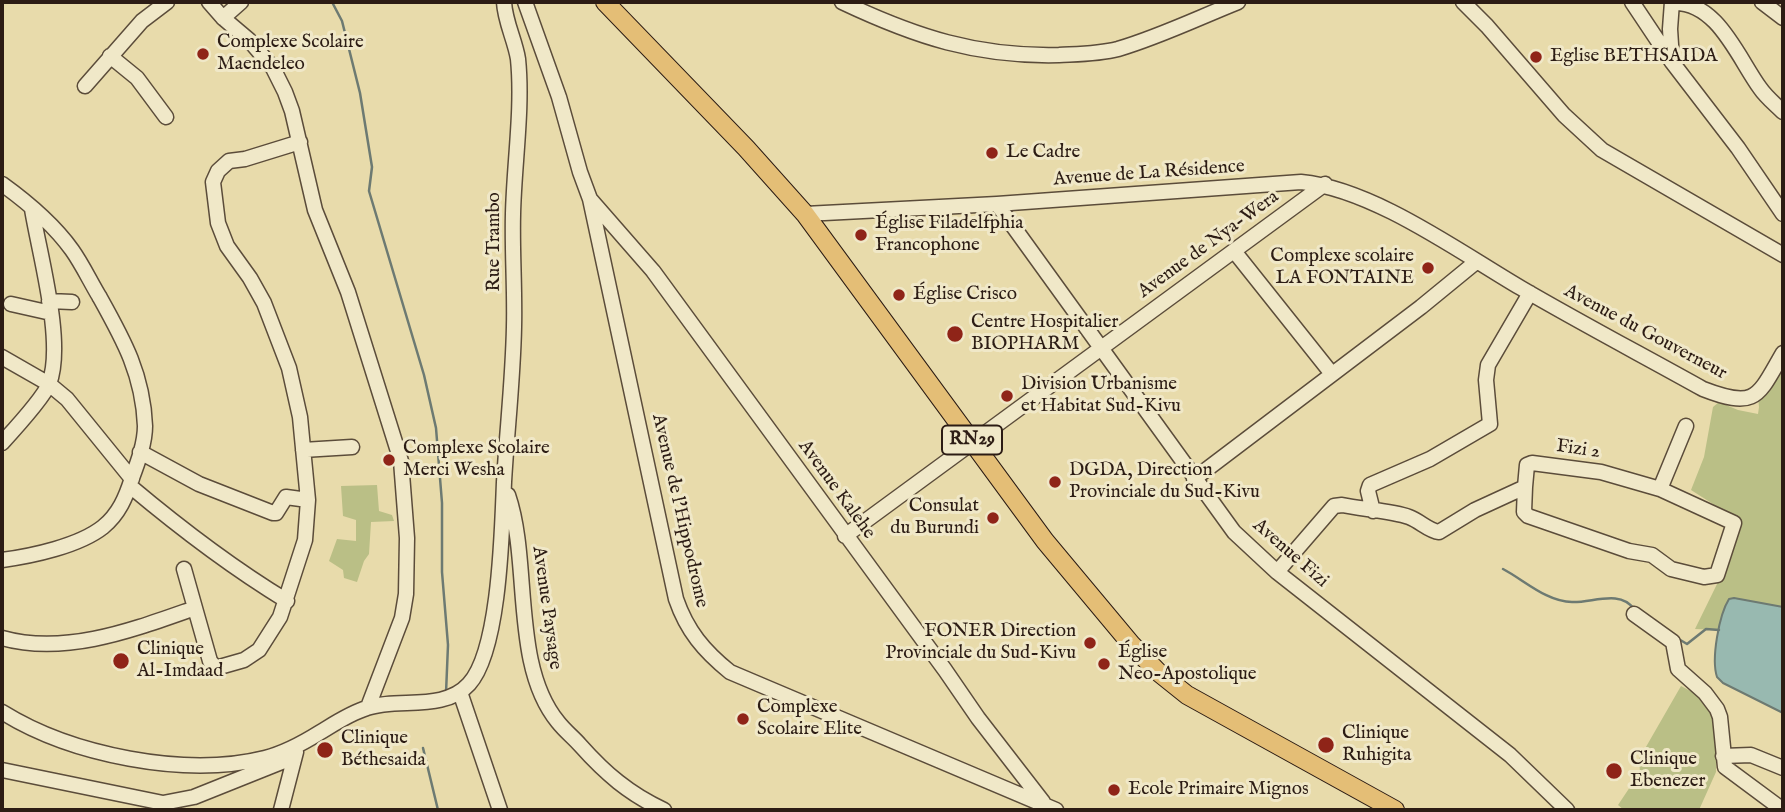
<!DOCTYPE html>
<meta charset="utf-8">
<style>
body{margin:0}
#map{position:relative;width:1785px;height:812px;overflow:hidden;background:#e8dbab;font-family:"IM FELL English",serif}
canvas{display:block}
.frame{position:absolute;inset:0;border:4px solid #2c1c14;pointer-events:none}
</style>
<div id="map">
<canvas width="1785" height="812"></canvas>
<div class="frame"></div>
</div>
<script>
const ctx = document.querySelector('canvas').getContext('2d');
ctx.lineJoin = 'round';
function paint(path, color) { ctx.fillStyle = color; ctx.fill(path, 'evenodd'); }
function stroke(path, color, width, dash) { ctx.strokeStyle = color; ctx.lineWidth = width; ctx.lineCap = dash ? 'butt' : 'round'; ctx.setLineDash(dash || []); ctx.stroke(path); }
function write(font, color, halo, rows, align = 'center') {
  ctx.font = font + ' "IM FELL English",serif'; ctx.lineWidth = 6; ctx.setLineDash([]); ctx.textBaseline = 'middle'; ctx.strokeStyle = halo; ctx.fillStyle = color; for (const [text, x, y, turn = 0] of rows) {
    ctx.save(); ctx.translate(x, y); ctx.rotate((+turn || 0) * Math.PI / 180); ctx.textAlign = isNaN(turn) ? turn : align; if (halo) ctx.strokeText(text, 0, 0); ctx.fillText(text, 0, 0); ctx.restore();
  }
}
const green = new Path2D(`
 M1783 353V607L1734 598 1721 618 1719 630 1695 629 1718 582 1735 518 1691 490 1704 457 1713 407 1719 402 1738 410 1758 414 1759 407 1757 386Z
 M377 485 379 511 392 515 394 521 371 522 369 554 364 561 357 582 344 578 343 570 329 561 337 539 356 541V520L343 516 341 486Z
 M1681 686 1698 695 1709 708 1716 724V772L1699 810H1624L1618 805 1640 772 1639 759Z`);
const water = new Path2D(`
 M1734 598 1783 607V713L1723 683 1717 677C1711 659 1719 615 1729 599Z`);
const stream = new Path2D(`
 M332 2 342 21 360 93 372 167 369 191 424 375 436 428 442 503V572L448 645 446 693
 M1503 569C1524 580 1547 602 1572 602 1592 603 1620 589 1634 609
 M1677 638 1687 644 1706 629 1719 630
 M423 748 438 810`);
const minor = new Path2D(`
 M209 2 223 18 249 40 273 68 285 92 292 111 315 210 348 292 401 461 407 538 406 594 402 618 368 707
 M525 2 559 97 580 172 590 199 676 599C687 631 704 651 730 672L1056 810
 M842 2C916 37 977 57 1059 55 1078 54 1099 54 1118 49 1159 37 1198 18 1238 2
 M1463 2 1487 26 1564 115 1602 150 1783 255
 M1632 2 1672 62 1738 148 1783 214
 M1672 2 1670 29 1672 60
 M1762 2 1783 18
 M1672 3C1717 0 1738 58 1760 88 1766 97 1775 104 1783 112
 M223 18 241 2
 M110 56 137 78 166 117
 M85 86 142 21 167 2
 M2 184C27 202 54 225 72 250 82 264 90 281 99 296 123 339 143 374 145 426 145 443 138 462 132 478 126 497 119 514 103 527 79 546 32 556 2 560
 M591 200 653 271 945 670 978 718 1043 802
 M997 204 1234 532 1277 572 1510 755 1567 810
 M805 214 997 204 1301 182C1373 189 1458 251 1521 288 1581 323 1642 355 1703 389 1757 410 1758 396 1783 353
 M1234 251 1332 374
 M49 301 72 302
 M11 304 51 313
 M2 357 49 384 67 399 132 479
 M2 443C13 431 43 398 49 384 65 343 39 253 32 209
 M303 450 352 447
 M140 452 199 484 273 513H276L286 497 308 500
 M1194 479 1421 307 1476 262
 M130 486C180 528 231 567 287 601
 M1525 487 1524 512 1528 516 1629 551 1652 555 1671 569 1704 577 1717 575 1734 523 1660 489
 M508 495C531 562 511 665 558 722 565 731 573 737 580 745 605 773 629 794 664 810
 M1373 511 1368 491 1370 485 1430 459 1490 424 1486 380 1488 365 1530 293
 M845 536 1325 184
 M184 569 195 608
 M1277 572 1334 506 1342 505C1361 509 1393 511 1409 517 1420 521 1429 531 1439 532L1475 510 1525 487 1527 465 1532 463 1601 472 1660 489 1686 426
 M1634 614 1673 642 1678 669 1705 693 1717 709 1720 717 1725 767 1783 810
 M2 638C66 656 135 629 195 608L210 661 216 668 244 660 259 650 280 617 305 540 308 500 300 417 289 368 264 303 250 278 227 246 218 223 213 182 218 171 229 161 245 159 300 142
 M460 692 500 810
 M2 712C71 755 185 778 265 758 285 753 303 743 319 733 334 724 350 713 367 708 398 697 444 712 469 684 500 650 502 529 504 482 507 430 513 379 514 327 515 289 512 252 513 214 514 165 523 108 518 59 515 40 505 22 504 2
 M1723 756 1751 755 1783 768
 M2 770 163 803 194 797 294 757
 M281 810 296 752`);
const major = new Path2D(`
 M605 2 746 148 805 214 1045 541 1131 644 1157 671 1187 695 1395 810`);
const markers = [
 [203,54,7,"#8f2418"],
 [1536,57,7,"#8f2418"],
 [992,153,7,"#8f2418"],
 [861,235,7,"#8f2418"],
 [1428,268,7,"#8f2418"],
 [899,295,7,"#8f2418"],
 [955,334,9,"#8f2418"],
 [1007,396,7,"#8f2418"],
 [389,460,7,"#8f2418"],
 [1055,482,7,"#8f2418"],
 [993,518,7,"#8f2418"],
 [1090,643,7,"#8f2418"],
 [121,661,9,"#8f2418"],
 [1104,664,7,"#8f2418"],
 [743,719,7,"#8f2418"],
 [1326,745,9,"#8f2418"],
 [325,750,9,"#8f2418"],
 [1614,771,9,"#8f2418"],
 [1114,790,7,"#8f2418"]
];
const shields = [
 [972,440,60]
];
const shieldNames = [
 ["RN29",972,440]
];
const poiNames = [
 ["Complexe Scolaire",217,43],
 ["Maendeleo",217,65],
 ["Eglise BETHSAIDA",1550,57],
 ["Le Cadre",1006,153],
 ["Église Filadelfphia",875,224],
 ["Francophone",875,246],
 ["Complexe scolaire",1414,257,"right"],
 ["LA FONTAINE",1414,279,"right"],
 ["Église Crisco",913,295],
 ["Centre Hospitalier",971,323],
 ["BIOPHARM",971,345],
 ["Division Urbanisme",1021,385],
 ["et Habitat Sud-Kivu",1021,407],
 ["Complexe Scolaire",403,449],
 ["Merci Wesha",403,471],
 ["DGDA, Direction",1069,471],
 ["Provinciale du Sud-Kivu",1069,493],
 ["Consulat",979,507,"right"],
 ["du Burundi",979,529,"right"],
 ["FONER Direction",1076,632,"right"],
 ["Provinciale du Sud-Kivu",1076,654,"right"],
 ["Clinique",137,650],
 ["Al-Imdaad",137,672],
 ["Église",1118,653],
 ["Neo-Apostolique",1118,675],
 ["Complexe",757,708],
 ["Scolaire Elite",757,730],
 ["Clinique",1342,734],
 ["Ruhigita",1342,756],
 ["Clinique",341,739],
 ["Béthesaida",341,761],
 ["Clinique",1630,760],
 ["Ebenezer",1630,782],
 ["Ecole Primaire Mignos",1128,790]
];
const streetNames = [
 ["Avenue de La Résidence",1149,174,-4],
 ["Rue Trambo",495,242,-90],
 ["Avenue de Nya-Wera",1209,245,-36],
 ["Avenue du Gouverneur",1645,333,28],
 ["Fizi 2",1578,450,8],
 ["Avenue Kalehe",836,490,54],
 ["Avenue de l'Hippodrome",679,511,77],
 ["Avenue Fizi",1290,554,41],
 ["Avenue Paysage",546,608,82]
];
paint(green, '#babf86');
paint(water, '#98b9b0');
stroke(water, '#6d7a72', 2);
stroke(stream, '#6d7a72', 2.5);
stroke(minor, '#5b4c3a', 17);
stroke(major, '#2c1c14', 20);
stroke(minor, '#f0e8c8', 14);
stroke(major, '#e4be76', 18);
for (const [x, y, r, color] of markers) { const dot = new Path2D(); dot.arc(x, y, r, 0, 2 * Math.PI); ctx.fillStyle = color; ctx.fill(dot); stroke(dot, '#f0e8c8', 2.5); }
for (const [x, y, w] of shields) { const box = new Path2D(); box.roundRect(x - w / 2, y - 14.5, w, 29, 5); ctx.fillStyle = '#f0e8c8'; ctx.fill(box); stroke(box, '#2c1c14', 2); }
write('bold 18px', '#2c1c14', null, shieldNames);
write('19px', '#2c1c14', '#f0e8c8', poiNames, 'left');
write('19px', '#2c1c14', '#f0e8c8', streetNames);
</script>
